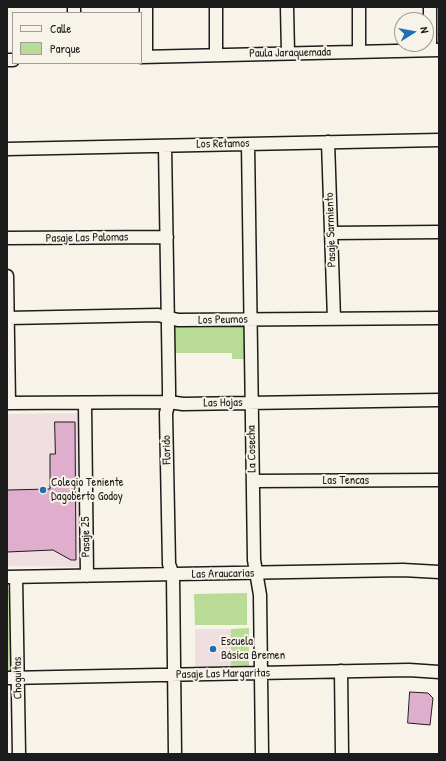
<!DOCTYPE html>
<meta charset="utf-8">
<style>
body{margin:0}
#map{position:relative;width:446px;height:761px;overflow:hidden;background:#f7f3e8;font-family:"Patrick Hand",sans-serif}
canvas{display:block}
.frame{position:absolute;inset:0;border:8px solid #1c1c1c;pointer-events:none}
.legend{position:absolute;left:12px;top:12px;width:130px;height:52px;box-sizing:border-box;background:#f7f3e8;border:1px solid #9f9d96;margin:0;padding:5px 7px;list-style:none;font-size:12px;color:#1c1c1c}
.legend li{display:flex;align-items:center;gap:8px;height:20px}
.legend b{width:20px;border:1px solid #9f9d96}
.north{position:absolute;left:394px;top:12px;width:40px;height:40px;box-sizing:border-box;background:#f7f3e8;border:1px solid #9f9d96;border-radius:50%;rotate:79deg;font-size:11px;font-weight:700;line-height:16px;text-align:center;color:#1c1c1c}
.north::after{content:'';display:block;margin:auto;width:14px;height:18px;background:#1f6fb2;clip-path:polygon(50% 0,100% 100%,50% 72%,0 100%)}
</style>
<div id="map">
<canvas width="446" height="761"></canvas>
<div class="frame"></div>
<ul class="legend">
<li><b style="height:5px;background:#f7f3e8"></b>Calle</li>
<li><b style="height:11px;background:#b8dc96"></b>Parque</li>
</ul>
<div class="north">N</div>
</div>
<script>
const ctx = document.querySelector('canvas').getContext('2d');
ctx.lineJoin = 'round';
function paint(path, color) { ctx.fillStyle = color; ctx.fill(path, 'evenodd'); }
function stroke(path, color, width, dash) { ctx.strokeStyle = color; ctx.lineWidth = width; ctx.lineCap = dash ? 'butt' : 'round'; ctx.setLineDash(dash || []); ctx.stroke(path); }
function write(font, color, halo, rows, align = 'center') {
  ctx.font = font + ' "Patrick Hand",sans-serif'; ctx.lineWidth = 4; ctx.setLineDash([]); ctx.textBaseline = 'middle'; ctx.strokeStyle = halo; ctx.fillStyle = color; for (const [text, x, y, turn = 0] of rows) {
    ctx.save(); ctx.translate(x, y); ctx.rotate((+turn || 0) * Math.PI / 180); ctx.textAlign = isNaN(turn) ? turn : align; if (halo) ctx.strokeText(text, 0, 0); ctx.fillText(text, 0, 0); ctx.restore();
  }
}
const built = new Path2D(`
 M78 413 79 567 7 566V414Z
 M195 629H231V670H195Z`);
const green = new Path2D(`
 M246 325 247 359H232V353H175V326Z
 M7 590H10L11 673H7Z
 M247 593V625H195L194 594Z
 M249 628V670H231V629Z`);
const building = new Path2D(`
 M55 422H75L76 560H71L53 550 7 552V490L50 489V454H55Z
 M410 692 428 693 433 698 430 725 408 723Z`);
const street = new Path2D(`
 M74 7V13
 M146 7V57
 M216 7V55
 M287 7 288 53
 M430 50V7
 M359 52V7
 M141 57 439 50
 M7 60H13
 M328 142 334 319
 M248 144 254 560 260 595 262 754
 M165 146 169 389V402L166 413 169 564 173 575 175 754
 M7 149 439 140
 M331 233 439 232
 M7 238 167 237
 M7 276 9 403
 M8 318 158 315 178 320 439 318
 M7 403 169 402 183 404 439 400
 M85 403 87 576
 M253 481 439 480
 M7 577 403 570 439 572
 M16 577 19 754
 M341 671 342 754
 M7 678 409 670 439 672`);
const markers = [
 [43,490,4,"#1f6fb2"],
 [213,649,4,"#1f6fb2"]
];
const streetNames = [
 ["Paula Jaraquemada",290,53,-1],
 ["Los Retamos",223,144,-1],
 ["Pasaje Sarmiento",331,230,-92],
 ["Pasaje Las Palomas",87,238,-1],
 ["Los Peumos",223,320,-1],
 ["Las Hojas",223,403,-1],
 ["La Cosecha",252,449,-91],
 ["Florido",167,450,-91],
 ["Las Tencas",346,481],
 ["Pasaje 25",86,537,-91],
 ["Las Araucarias",223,574,-1],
 ["Pasaje Las Margaritas",223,674,-1],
 ["Choguitas",18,678,-91]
];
const poiNames = [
 ["Colegio Teniente",51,483],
 ["Dagoberto Godoy",51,497],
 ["Escuela",221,642],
 ["Básica Bremen",221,656]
];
paint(built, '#f0dee0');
paint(green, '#b8dc96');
paint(building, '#dfaecd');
stroke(building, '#1c1c1c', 1);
stroke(street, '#1c1c1c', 15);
stroke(street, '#f7f3e8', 12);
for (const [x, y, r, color] of markers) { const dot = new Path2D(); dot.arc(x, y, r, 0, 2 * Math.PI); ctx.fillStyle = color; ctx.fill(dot); stroke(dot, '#f7f3e8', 1.5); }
write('12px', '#1c1c1c', '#f7f3e8', streetNames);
write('12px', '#1c1c1c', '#f7f3e8', poiNames, 'left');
</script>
